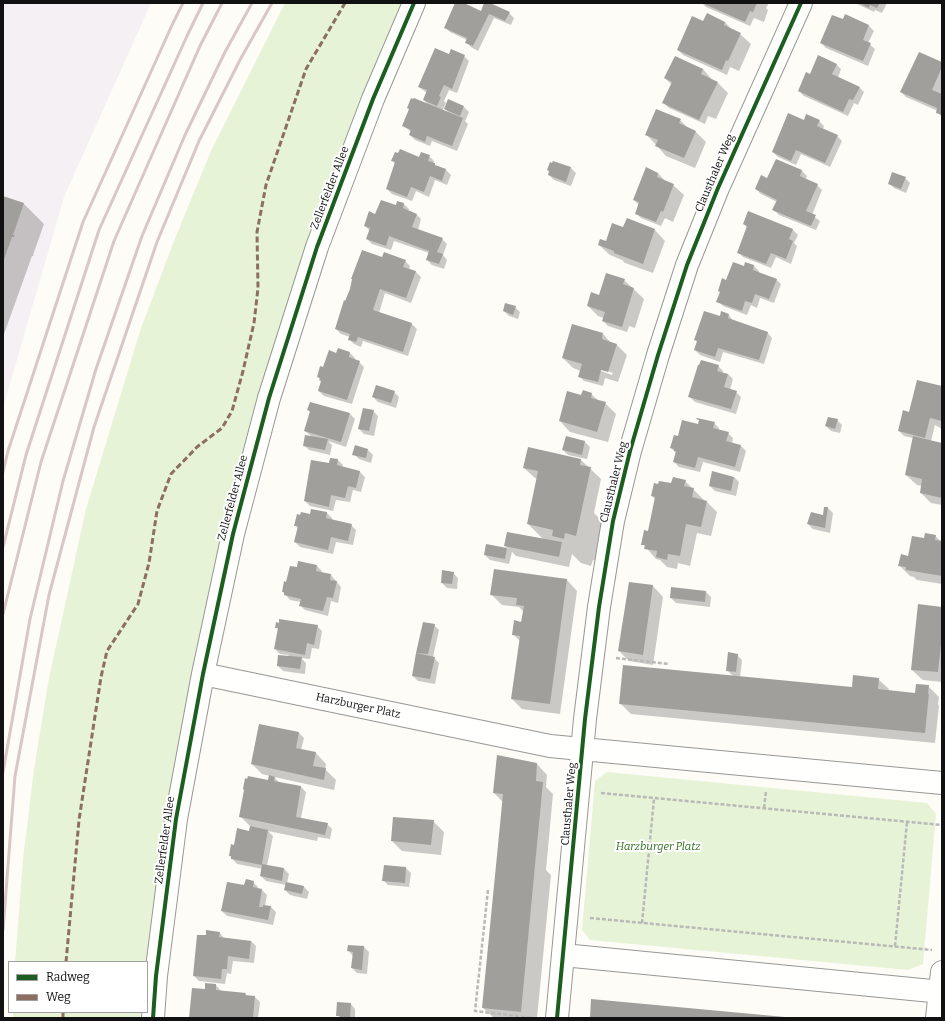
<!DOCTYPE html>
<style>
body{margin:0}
#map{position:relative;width:945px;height:1021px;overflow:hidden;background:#fdfcf7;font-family:Bitter,serif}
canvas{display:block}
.frame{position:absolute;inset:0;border:4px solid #111;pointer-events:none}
.legend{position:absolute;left:8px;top:961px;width:140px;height:52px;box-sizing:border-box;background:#fff;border:1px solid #a0a0a0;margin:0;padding:5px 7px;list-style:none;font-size:12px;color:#111}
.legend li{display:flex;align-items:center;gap:8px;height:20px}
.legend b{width:20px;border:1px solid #a0a0a0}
</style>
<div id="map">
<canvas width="945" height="1021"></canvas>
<div class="frame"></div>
<ul class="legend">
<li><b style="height:5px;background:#1b5e20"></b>Radweg</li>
<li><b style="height:5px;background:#8d6e63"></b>Weg</li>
</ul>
</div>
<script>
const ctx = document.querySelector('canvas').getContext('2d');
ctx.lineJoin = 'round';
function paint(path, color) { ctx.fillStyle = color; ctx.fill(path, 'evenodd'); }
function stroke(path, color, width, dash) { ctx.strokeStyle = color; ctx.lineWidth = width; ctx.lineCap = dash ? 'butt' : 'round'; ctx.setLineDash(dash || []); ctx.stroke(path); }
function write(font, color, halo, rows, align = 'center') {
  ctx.font = font + ' Bitter,serif'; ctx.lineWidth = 4; ctx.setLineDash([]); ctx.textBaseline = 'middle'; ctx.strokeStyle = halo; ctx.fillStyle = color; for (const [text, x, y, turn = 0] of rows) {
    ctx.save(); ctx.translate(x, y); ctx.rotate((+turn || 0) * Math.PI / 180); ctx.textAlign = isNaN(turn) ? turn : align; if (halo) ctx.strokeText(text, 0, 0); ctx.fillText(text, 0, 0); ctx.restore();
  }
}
const industrial = new Path2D(`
 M3 3H151L64 197 3 408Z`);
const green = new Path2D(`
 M285 3H404L309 244 147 962H15L23 859 34 769 49 678 86 509 140 331 174 241 211 151Z
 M607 772 927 803 936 814 923 964 908 970 590 940 582 930 595 781Z
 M13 1012H141V1018H13Z`);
const shadow = new Path2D(`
 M456 3H462L481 12 485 3H488L509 13 514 18 511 25 494 18 478 51 471 47 466 42 467 40 450 32 445 27Z
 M702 3H769L766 8 768 10 764 22 754 18 750 26 706 7Z
 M855 3H887L882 13 875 10 874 12Z
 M846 15 869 26 874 31 868 43 875 49 868 66 826 48 821 43 843 21Z
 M725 22 732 30 740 34 751 44 739 71 730 67 727 75 683 55 678 50 703 23Z
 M449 55 464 56 469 61 457 93 449 90 444 101 446 103 442 111 450 114 445 109 464 107 469 112 465 121 468 124 457 151 432 141 430 146 415 140 410 135 411 132 404 126 410 110 408 108 428 105 424 100 427 93 419 87Z
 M675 57 703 69 713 81 718 83 728 93 716 119 708 116 705 124 669 108 664 103 672 85 665 78Z
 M836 64 841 69 838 78 859 87 864 92 858 105 854 103 848 116 804 96 799 91 811 75Z
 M942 64V117L937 112 938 111 906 97 901 92Z
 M788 114 804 121H819L824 126 823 129 837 136 842 141 830 167 801 154 796 165 778 157 773 152Z
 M680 120 689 129 696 132 706 142 695 168 666 156 646 134Z
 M429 156 434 161 433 164 438 167 446 170 451 175 447 185 435 180 429 197 416 191 412 201 392 194 387 189 395 164 393 161Z
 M571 168 576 173 571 186 554 180 549 175Z
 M802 171 807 176 805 180 817 185 822 190 812 215 820 221 816 230 779 215 774 210 777 202 761 194 756 189 768 179Z
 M658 173 666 182 673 185 684 195 673 222 665 218 661 226 641 218 636 213 639 205 634 200Z
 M905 178 910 183 906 193 894 188 889 183Z
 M3 197 24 204 44 224 33 255 34 256H32L3 337Z
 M398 202 404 204 409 209 408 212 416 214 421 219 418 230 442 239 447 244 443 255 447 260 444 269 432 265 427 260 429 253 394 241 391 250 372 244 367 239 370 231 365 226 376 215 396 207Z
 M748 213 793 230 798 235 794 243 797 246 791 264 776 257 771 268 743 257 738 252 747 228 744 224Z
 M627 220 655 230 665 241 653 273 625 263 622 260 610 255 599 245 606 242 624 229Z
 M382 258 405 261 410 266 409 270 416 272 421 277 411 303 385 293 379 313 412 324 417 329 408 356 363 341 361 347 354 344 349 339 350 337 341 334 336 329Z
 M746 263 754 266 759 271 758 273 776 279 781 284 774 303 760 298 757 308 751 305 747 315 723 306 718 301 727 281 744 267Z
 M624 280 644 299 635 328 629 326 627 332 608 326 603 321 604 318 598 316 588 306Z
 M515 307 520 312 518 319 509 316 504 311Z
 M729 315 733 321 767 332 772 338 764 364 723 352 720 362 700 355 695 350 698 342 695 339Z
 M603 334 611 343 616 344 627 355 618 382 605 378 603 386 584 381 579 376 581 371 573 368 563 358ZM598 368 613 373 612 375 601 371Z
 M350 353 355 358 354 360 359 362 364 367 352 404 324 396 319 391 322 381 318 377 324 368 337 354Z
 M718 366 723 371V373L728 374 733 379 730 390 736 392 741 397 736 414 695 402 690 397Z
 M942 387V429L935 425 931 441 942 444V505L931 503 921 493 922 486 917 485 906 475 913 438 904 436 899 431 913 414Z
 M394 392 399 397 396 408 378 402 373 397Z
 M591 394 599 401 605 403 616 414 608 442 570 432 560 421 582 397Z
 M308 410 350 414 355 419 346 447 328 441 332 445 330 455 309 450 304 445 312 437 305 431 311 413Z
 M373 411 378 416 374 436 364 434 359 429Z
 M837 420 842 425 840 433 831 431 826 426Z
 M714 423 719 428V431L728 433 733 438 732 444 741 446 746 451 740 472 703 462 700 472 679 467 674 462 676 453 671 448 679 438 699 426Z
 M567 437 585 442 590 447 587 459 568 455 563 450Z
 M356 447 368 450 373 455 371 463 359 459 354 454Z
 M338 460 343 465 342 467 360 472 365 477 361 492 353 490 350 502 336 500 333 511 310 506 305 501 330 464Z
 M581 460 601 479 594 513 611 530 604 563 593 560 591 566 581 563 572 554 569 567 516 556 512 552 509 564 490 560 485 555 487 545 508 549 505 546 544 540 528 524 538 479 535 478 524 468Z
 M734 477 739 482 736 496 715 491 710 486Z
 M685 481 704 500 703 501H706L717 512 711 536 697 533 690 566 678 563 677 569 667 567 660 560 656 559 643 544 649 532 656 500 652 496 672 485Z
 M825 508H828L833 513 830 533 813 529 808 524 824 516Z
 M312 510 327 513 332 518V520L351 525 356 530 353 545 336 542 333 554 300 547 295 542 298 529 295 525 311 515Z
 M935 536 942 542V584L917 580 914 577 910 576 900 566Z
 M317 566 322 571 321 573 331 575 341 587 338 603 331 601 328 616 305 610 300 605 301 602 290 600 283 592 298 568Z
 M495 570 567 580 577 591 560 714 522 709 512 699 520 641 513 634 522 623 524 612 519 607 502 605 491 594Z
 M453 573 458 578 457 589 447 588 442 583Z
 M629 583 653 586 663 597 653 665 629 661 619 651Z
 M706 592 711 597 710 607 676 603 671 598Z
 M942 608V682L923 680 912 670Z
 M423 624 434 625 439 630 433 657 439 663 435 684 418 681 413 676Z
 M317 626 322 631 319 649 312 648 310 659 301 658 306 663 305 674 283 671 278 666 289 655 280 654 275 649 279 630 276 627Z
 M737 655 742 660 740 677 853 688 878 679 889 689V691L916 694 928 686 939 697 938 704 939 706 935 743 631 714 620 703 733 676 727 670Z
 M259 725 299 733 304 738 301 750 316 753 326 764 325 769 336 780 334 790 274 777 280 783 301 787 306 792 301 818 327 824 332 829 330 839 318 837 317 841 268 831 273 836 267 866 284 869 289 874 287 883 304 887 309 892 307 899 290 895 285 890 286 885 266 881 261 876 263 869 237 864 230 856 250 832 251 827 241 817 269 781 270 776 262 774 252 764Z
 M537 764 547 775 546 787 553 794 546 870 551 875 537 1018H494L483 1008 503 802 494 793Z
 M433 821 444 832 441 855 402 851 392 841Z
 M406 868 411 873 409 887 388 885 383 880Z
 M253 882 258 887V889L262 890 267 895 265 906 271 907 276 912 273 925 227 916 222 911 245 887Z
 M219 932 224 938 251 941 256 946 254 963 233 961 231 974 227 973 225 984 199 981 194 976 207 936Z
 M364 947 369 952 367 974 357 973 352 968 353 956 348 950Z
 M216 985 221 991 245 994 248 996 255 997 260 1002 258 1018H191L206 990Z
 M350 1003 355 1009V1018H340L337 1015Z`);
const building = new Path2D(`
 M455 3H464L481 11 484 3H490L510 12 505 21 489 14 473 46 465 43 467 38 444 28Z
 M702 3H757L753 12 750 11 745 22Z
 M859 3H880L877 8 870 5 869 8Z
 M707 13 725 22 724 25 741 33 728 61 726 60 722 70 677 50 692 16 703 21Z
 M845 14 869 25 863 40 871 43 863 61 820 43 832 15 843 19Z
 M435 48 449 54 451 49 465 55 452 89 444 85 439 96 441 97 437 106 423 100 427 90 418 87Z
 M919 52 942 62V67L932 90 942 94V115L936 113 937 108 900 92Z
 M818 55 837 64 832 74 860 87 853 100 849 99 843 112 798 91 806 72 810 74Z
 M675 56 703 69 701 74 718 82 699 120 662 103 672 82 664 78Z
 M411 98 413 99 414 98 463 118 452 146 427 136 425 142 409 135 411 130 402 126 409 109 407 108Z
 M448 99 464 106 460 116 444 109Z
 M656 109 681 119 679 123 696 131 684 158 655 146 658 140 645 135Z
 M788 113 804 120 806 114 820 120 817 126 838 135 825 163 796 150 791 161 772 152Z
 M400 149 419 157 421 152 430 155 428 161 435 163V165L446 169 442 181 430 176 424 192 411 187 407 197 386 189 395 162 391 161 395 152 398 153Z
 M776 159 802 170 800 176 802 177 818 184 806 211 816 215 811 226 772 210 777 200 755 189 761 175 767 178Z
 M553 161 571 167 566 182 548 175 549 171 547 170 550 162 552 163Z
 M646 167 658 173 657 177 674 184 663 212 661 211 656 222 635 214 639 202 633 200Z
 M892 172 906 177 901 189 888 184Z
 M3 196 24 203 13 235H15L14 237H12L3 262Z
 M381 200 396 205 397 201 404 203 403 208 417 214 412 227 443 238 437 252 443 254 439 264 426 260 429 251 389 236 386 246 366 239 370 228 364 226 369 211 375 214Z
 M748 211 793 229 789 239 793 241 786 259 771 253 766 264 737 253 747 226 743 224Z
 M627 218 655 229 643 264 614 253V251L598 245 600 239 606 241 612 223 623 227Z
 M362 250 382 257 384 252 406 260 403 267 416 271 406 298 380 289 373 310 412 323 403 352 358 337 356 342 348 340 350 334 335 329 344 300 345 301 350 289 352 279H351Z
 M733 262 744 266 745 262 754 265 753 270 777 279 769 299 755 294 752 303 745 301 742 311 716 302 720 292 718 291 722 278 726 280Z
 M606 273 625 279 623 284 634 288 622 327 602 321 605 312 587 306 591 292 599 295Z
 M505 303 516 306 513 315 503 311Z
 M704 311 720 316 721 311 729 314 728 318 768 332 759 360 718 348 715 357 694 350 697 341 694 340Z
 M572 324 603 333 602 339 617 344 608 372 601 370 598 382 578 377 582 364 562 358Z
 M338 348 350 352 349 357 360 361 347 400 318 391 321 381 319 380 320 378 317 377 320 366 323 367 329 350 336 353Z
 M701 360 719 365 717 371 728 374 724 387 737 391 731 409 688 397 698 365H699Z
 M917 380 942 386V421L930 418 925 438 898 431 903 410 909 412Z
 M376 385 395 391 391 403 372 397Z
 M583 390 592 393 591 398 606 402 597 432 559 421 567 391 581 395Z
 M310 402 350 413 341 442 304 431 310 411 307 410Z
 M363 408 374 410 369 431 358 429Z
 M828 417 838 419 835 429 825 426Z
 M697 418 715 422 713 428 729 432 726 441 741 445 735 467 698 457 695 468 673 462 676 451H674V449L670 448 674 435 678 436 682 420 698 424 699 420 696 419Z
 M305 435 328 439 325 450 303 446Z
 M566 436 585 441 582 455 562 450Z
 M913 436 942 443V498L920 493 922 479 905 475Z
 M355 445 368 449 366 458 352 455Z
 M528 447 581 459 580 465 591 467 576 536 565 533 564 539 552 536 553 530 527 524 538 471 523 468Z
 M330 458 338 459 337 465 360 471 356 488 348 486 345 498 331 495 329 507 304 501 311 460 329 463Z
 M712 471 734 477 731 491 709 486Z
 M673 477 686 480 684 486 694 488 692 497 707 501 701 527 686 524 680 556 668 554 667 560 656 557 657 551 644 549 645 545H641L644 530 648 531 655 497 651 496 654 483 658 484 659 481 671 483Z
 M824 507H828L825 528 807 524 811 512 823 515Z
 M311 509 327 512 326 518 352 524 348 541 331 537 328 550 294 542 298 526H294L297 514 300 515 301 512 310 514Z
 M507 532 562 542 559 557 504 546Z
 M925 533 936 535 935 540 942 541V576L906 570V567L898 566 901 554 908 556 912 536 924 538Z
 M486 544 507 548 505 559 484 555Z
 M298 561 317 565 316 571 331 574 330 580 337 581 333 598 327 597 323 611 299 606 301 599 284 595V592H282L284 581 286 582 290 566 297 567Z
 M494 569 567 579 550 704 511 699 520 636 512 635 514 620 521 622 524 606 516 605 517 598 490 595Z
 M442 570 454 572 452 584 441 583Z
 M629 582 653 585 643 655 618 651Z
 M671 587 706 591 705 602 670 598Z
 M918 604 942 607V635L938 672 911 670Z
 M279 619 318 625 314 645 307 643 305 655 274 649 278 628H275L276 622 279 623Z
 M423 622 435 624 428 654 416 653Z
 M728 652 738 654 736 672 726 671Z
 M416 653 435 657 430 679 412 676Z
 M278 655 302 657 300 669 277 666Z
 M623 665 852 687 853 675 879 678 878 689 915 693 916 684 929 685 928 694H929L925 733 619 704Z
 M259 724 299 732 296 748 316 752 313 766 326 768 324 780 251 764Z
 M497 755 537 763 536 781 543 782 521 1012 482 1008 503 794 493 793Z
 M269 775 275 777 274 781 301 786 296 817 328 823 325 835 239 817 244 790 243 789 245 778 247 779 248 776 268 780Z
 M393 817 434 820 431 845 391 841Z
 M250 826 268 830 262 864 284 868 282 881 260 876 262 865 231 859V856H229L231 844 234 845 237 828 249 831Z
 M384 865 406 867 405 883 382 881Z
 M246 879 254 881 253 887 262 889 259 907H263V905L271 906 268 920 221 911 227 882 244 885Z
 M286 882 304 886 302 894 284 890Z
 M206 930 220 932 219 937 251 941 249 959 228 956 227 969H222L221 979 193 976 197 935H206Z
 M348 945 364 946 362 970 351 968 353 952 347 951Z
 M205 983 216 984V990L246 993 245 995 255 996 253 1018H189L192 988 205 989Z
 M591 999 785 1017V1018H590Z
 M337 1002 351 1003 350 1018H340V1016H336Z`);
const path = new Path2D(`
 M616 658 669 664
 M601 793 942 825
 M764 808 766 791
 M488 890 475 1011 534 1018
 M590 918 932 950
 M642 923 654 799
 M895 946 907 822`);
const minor = new Path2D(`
 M203 674 550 746 942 783
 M563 955 942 992
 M153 1018 156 976 176 819 203 674 233 534 269 398 317 247 373 99 414 3
 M557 1018 585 719 599 607 613 521 630 451 658 355 687 265 718 188 801 3
 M937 1018 942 972`);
const rail = new Path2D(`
 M3 472 8 451 83 222 173 23 183 3
 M3 547 26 455 99 230 187 36 203 3
 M3 614 41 462 114 241 200 46 222 3
 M3 772 30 619 63 481 96 369 142 236 185 135 225 52 252 3
 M3 930 15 776 49 595 94 427 157 242 199 141 241 58 272 3`);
const quiet = new Path2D(`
 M66 962 79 820 101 677 107 651 138 604 149 563 157 511 171 474 197 447 222 428 232 411 243 371 254 323 258 288 257 232 266 185 306 69 345 3
 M63 1018V1012`);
const cycleway = new Path2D(`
 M153 1018 156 976 176 819 203 674 233 534 269 398 317 247 373 99 414 3
 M557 1018 585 719 599 607 613 521 630 451 658 355 687 265 718 188 801 3`);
const streetNames = [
 ["Clausthaler Weg",715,173,-67],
 ["Zellerfelder Allee",330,188,-69],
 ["Clausthaler Weg",614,482,-76],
 ["Zellerfelder Allee",233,498,-75],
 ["Harzburger Platz",358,706,12],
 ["Clausthaler Weg",569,804,-85],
 ["Zellerfelder Allee",165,840,-82]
];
const parkNames = [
 ["Harzburger Platz",658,847]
];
paint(industrial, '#f5f0f3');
paint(green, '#e7f3d7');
paint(shadow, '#0003');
paint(building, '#a19f9c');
stroke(minor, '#979795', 24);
stroke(path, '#b9b9b8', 2.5, [4, 2]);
stroke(minor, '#fffffe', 22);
stroke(rail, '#d9c6c7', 3);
stroke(quiet, '#8d6e63', 3, [6, 3]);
stroke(cycleway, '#1b5e20', 4);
write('11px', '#111', '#fff', streetNames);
write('italic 11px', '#2f6b1f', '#fff', parkNames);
</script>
